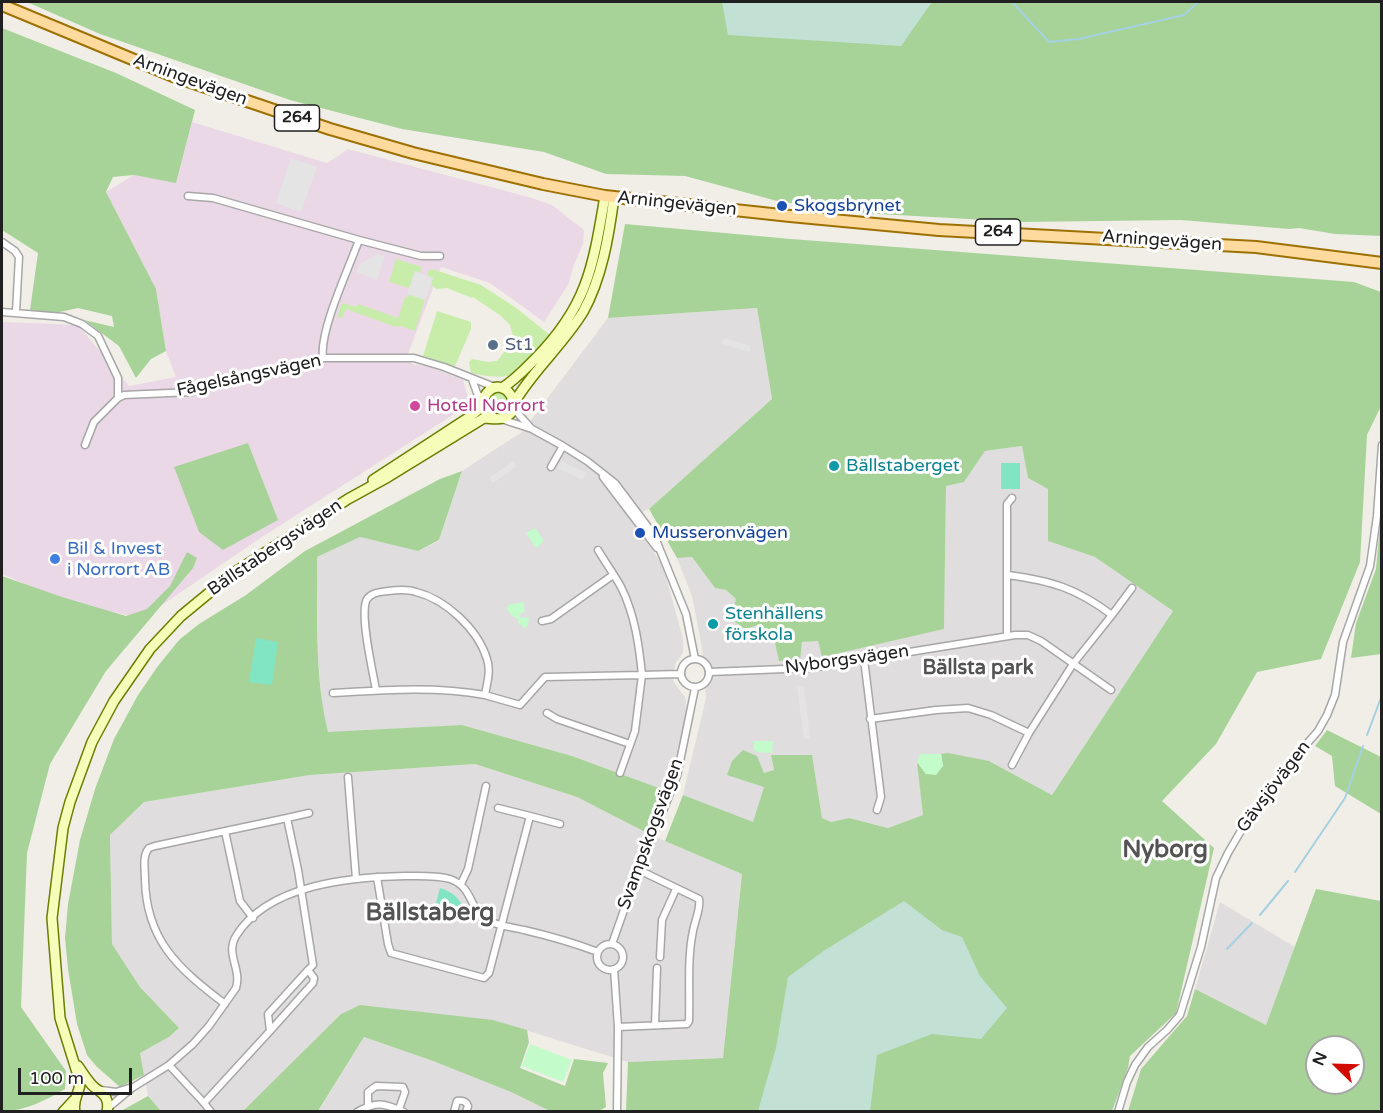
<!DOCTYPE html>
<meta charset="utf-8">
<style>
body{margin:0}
#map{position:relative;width:1383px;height:1113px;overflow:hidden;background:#f1eee7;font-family:"Varela Round",sans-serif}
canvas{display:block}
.frame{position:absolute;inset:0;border:3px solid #202020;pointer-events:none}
.north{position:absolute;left:1305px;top:1035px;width:60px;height:60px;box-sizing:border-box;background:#fff;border:2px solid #a6a6a6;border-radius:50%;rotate:293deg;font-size:16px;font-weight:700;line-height:24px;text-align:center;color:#202020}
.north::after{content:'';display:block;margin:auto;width:21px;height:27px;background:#d10b00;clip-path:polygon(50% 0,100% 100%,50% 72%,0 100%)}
.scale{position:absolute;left:18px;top:1068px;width:114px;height:27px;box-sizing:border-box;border:3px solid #202020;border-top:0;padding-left:8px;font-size:18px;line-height:21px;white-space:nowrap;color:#202020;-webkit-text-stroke:4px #fff;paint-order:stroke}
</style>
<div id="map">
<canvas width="1383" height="1113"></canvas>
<div class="frame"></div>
<div class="north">N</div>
<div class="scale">100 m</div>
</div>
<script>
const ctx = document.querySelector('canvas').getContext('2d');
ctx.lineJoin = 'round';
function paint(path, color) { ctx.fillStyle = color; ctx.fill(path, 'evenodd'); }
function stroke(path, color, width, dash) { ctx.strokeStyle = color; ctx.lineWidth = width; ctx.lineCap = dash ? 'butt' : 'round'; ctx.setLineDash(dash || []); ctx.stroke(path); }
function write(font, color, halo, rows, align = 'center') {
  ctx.font = font + ' "Varela Round",sans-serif'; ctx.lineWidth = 6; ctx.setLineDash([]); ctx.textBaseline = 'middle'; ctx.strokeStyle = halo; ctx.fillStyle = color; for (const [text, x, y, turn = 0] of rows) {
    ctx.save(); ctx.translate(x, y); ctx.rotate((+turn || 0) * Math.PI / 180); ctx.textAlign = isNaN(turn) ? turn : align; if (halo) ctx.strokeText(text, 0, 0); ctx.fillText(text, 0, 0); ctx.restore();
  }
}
const residential = new Path2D(`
 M757 308 772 399 649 509 630 517 663 566 683 639V653L676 662 672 677 675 684 685 697 687 711 678 756 667 791 572 756 462 725 328 733 322 707 318 655 317 557 360 537 418 551 439 541 462 471 522 432 608 318Z
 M1023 446 1028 478 1048 489V541L1095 557 1173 611 1052 795 989 761 943 766 926 774 918 764 923 815 888 828 849 818 831 822 822 818 812 756 771 755 774 770 764 773V787L753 823 683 795 706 698 702 647 692 596 677 558 692 557 715 588 726 590 737 600 733 610 758 625 775 643 818 641 822 656 944 629 946 486 964 482 985 451Z
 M475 764 577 797 649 834 742 874 723 1058 628 1062 493 1020 341 1014 243 1111H161L148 1096 140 1053 169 1037 179 1028 140 987 112 944 110 835 144 802 310 775Z
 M1220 902 1295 947 1266 1025 1195 989Z
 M364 1037 433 1061 511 1092 550 1111 318 1112Z`);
const industrial = new Path2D(`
 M192 122 327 163 348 149 532 198 552 205 584 230 583 244 574 265 568 285 544 322 490 283 441 267 408 354 412 364 428 366 463 380 470 404 262 537 143 618 72 604 2 574V322L78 325 129 386 176 377 166 351 156 289 106 192 134 175 176 182Z`);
const grass = new Path2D(`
 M396 259 422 267 420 273 415 272 409 288 389 282Z
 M432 269 481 285 515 307 550 335C521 370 521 384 471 373L469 362 472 359 488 362 497 361 510 345 513 336 510 325 501 316 473 297 472 298 447 288 436 289 431 284 433 278 428 276V271Z
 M409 294 425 300 415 331 400 326 396 327 346 309 342 318 337 317 342 303 357 307 358 304 398 318 405 297H408Z
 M437 311 471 322V329L455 366H450L423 356Z
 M491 399a8 8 0 1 1 16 0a8 8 0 1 1-16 0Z`);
const forest = new Path2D(`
 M27 2H1381V236L1335 234 1299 228 1289 229 1181 220 1021 222 862 213 777 201 685 176 606 174 544 152 402 129 290 100 100 34Z
 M2 28 116 73 195 110 176 183 134 175 113 177 106 192 156 289 166 351 151 359 136 378 119 346 84 320 114 327 112 316 78 308 55 313 30 310 38 253 2 230Z
 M625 224 791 239 1354 282 1381 292V406L1367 435 1360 562 1321 659 1257 672 1216 744 1162 801 1214 848 1176 1013 1130 1056 1128 1068 1112 1111H626L628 1062 723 1058 742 874 665 841 683 795 753 822 764 787 727 775 732 761 743 750 757 756 764 773 774 770 771 755H812L822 818 831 822 849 818 888 828 923 815 917 762 926 774 943 766 941 754 948 753 989 761 1052 795 1173 611 1095 557 1048 541V489L1028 478 1022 446 985 451 964 482 946 486 944 629 822 657 818 641 802 642 800 660 779 661 775 643 758 625 745 629 734 621 733 610 736 599 726 590 715 588 692 557 677 558 649 509 772 399 757 308 608 318Z
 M248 443 278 520 223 550 199 532 174 467Z
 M462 471 439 540 418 551 360 537 317 557C318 615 314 675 328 732L462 725 572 756 667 791 649 834 577 797 475 764 310 775 144 802 110 835 112 944 140 987 179 1028 169 1037 140 1053 144 1075 120 1087 96 1066 87 1055 77 1024 68 969 65 938 68 904 80 840 95 789 114 739 138 695 158 666 179 640 199 624 246 595 305 551 440 479Z
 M1381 513V654L1351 658 1356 623 1376 569Z
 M187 552 197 558 193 568 106 671 50 764 27 853 21 1007 66 1071 65 1089C46 1100 24 1112 2 1111V576L62 597 126 616 147 609 170 586Z
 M1327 730 1381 757V814L1335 786 1332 756 1315 746Z
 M1316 889 1381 901V1111H1128L1141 1069 1187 1016 1195 989 1266 1025ZM1317 1047H1353V1083H1317Z
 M360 1005 493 1020 527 1030 529 1042 520 1068 565 1086 574 1059 608 1063 603 1073 606 1107 599 1111H550L511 1092 433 1061 364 1037 318 1111H243L341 1014Z
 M148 1096 161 1111H121Z`);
const wetland = new Path2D(`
 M722 2H932L901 46 728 35Z
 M904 901 942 930 962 937 980 976 1007 1008 981 1039 932 1034 877 1055 870 1111H758L776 1048 788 977 825 950Z`);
const park = new Path2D(`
 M535 528 544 541 536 548 526 533Z
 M523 602 525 612 519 614 520 618 526 617 529 619 528 626 524 628 518 623 519 620 511 615 507 610 508 605Z
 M754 741H773L772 753 757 752 754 750Z
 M920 754H941L943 766 936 775 926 774 917 762Z
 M530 1044 572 1060 563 1082 522 1066Z`);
const pitch = new Path2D(`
 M1001 463H1020V489H1001Z
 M256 638 278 642 272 685 249 682Z
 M440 888C453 892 459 898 465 910L436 903Z`);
const parking = new Path2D(`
 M291 158 317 167 301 212 276 203Z
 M377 254 385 256 377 280 356 272 360 264Z
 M415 271 433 278 425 300 407 294Z
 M724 338 751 346 750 352 722 344Z
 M513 461 517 466 493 483 489 478Z
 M561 461 586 473 582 480 557 468Z
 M804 686 810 738 804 739 797 687Z`);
const stream = new Path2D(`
 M1012 2 1049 42 1079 39 1184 15 1198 2
 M1367 735 1382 695
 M1295 872 1345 798 1363 746
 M1260 915 1288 881
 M1227 949 1252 923`);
const street = new Path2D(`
 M188 196 213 198 359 240C349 268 319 331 323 358
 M359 240 421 256H440
 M2 242 15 251 19 257 16 312
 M2 312 64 317 82 324 98 336 118 378V398
 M472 379 477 393 483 401
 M513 408 530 427
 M501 419 532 429 563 446 587 461 615 483 654 535 686 614 695 659
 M85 445 94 422 118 398 124 395 192 392 323 358H414L444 367 497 388
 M551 467 563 446
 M603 477 657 548
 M598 550C605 562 614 574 621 587 635 615 639 645 642 675L680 674
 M1112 615 1132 588
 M542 621 551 619 613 575
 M1007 636V504L1012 498
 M681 673a14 14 0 1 1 28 0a14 14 0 1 1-28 0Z
 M864 659 881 797 877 810
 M709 672 810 668 1015 635H1028L1041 641 1111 690
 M376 690C373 672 359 613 367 599 372 592 381 592 388 591 396 590 408 589 416 592 445 599 478 629 487 659 491 671 487 683 485 695L520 705 545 677 642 675 635 731 620 773
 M333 693C383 690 435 686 485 695
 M547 713 557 719 630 744
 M870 719 936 710 968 708 991 715 1029 733 1073 664 1112 615C1076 588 1052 581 1008 575
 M1012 765 1029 733
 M348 777 356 879
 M498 808 530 816
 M225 831 240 901 253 918
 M377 877 388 944 391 953 484 978 489 973 530 816 560 824
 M461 884 468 869 486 786
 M612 944 630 893 677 776 695 688
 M597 957a13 13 0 1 1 26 0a13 13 0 1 1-26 0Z
 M660 957 662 920 676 889
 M614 969 618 1027 617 1112
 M308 970 314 978 313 983 270 1031 268 1014 308 970 313 965 298 870 287 818 309 813
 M225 1004C179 969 146 941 145 879 145 869 142 856 149 848L155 846 287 818
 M655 1025 657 968
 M618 1027 687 1024 689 1021C690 991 687 959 693 931 695 920 701 908 699 899L639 870
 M169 1065 204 1103
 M101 1090 116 1092 129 1088
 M368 1105V1092L376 1086 403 1087 405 1092 399 1109
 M108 1108 132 1088 169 1065 193 1044 209 1026 236 988C242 969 225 954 236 936 268 884 351 877 405 876 419 876 437 875 450 879 473 887 469 908 485 919 495 926 513 927 524 930 550 936 574 943 598 952
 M211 1112 204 1103 270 1031
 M357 1112C376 1101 384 1103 404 1112
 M454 1112 457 1101C463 1100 466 1101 468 1106L466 1112
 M1118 1112 1127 1082 1135 1065 1148 1047 1167 1030 1180 1015 1201 947 1216 878 1228 853 1242 829 1298 754 1318 731 1327 715 1335 695 1343 642 1370 566 1377 516 1382 445`);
const secondary = new Path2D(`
 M502 388C515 380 525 369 536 358 588 305 593 266 605 196
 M514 403C533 370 563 345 583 312 602 278 609 235 614 197
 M373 480 468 418 483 406
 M78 1066C82 1072 88 1082 94 1087 103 1094 110 1097 107 1112
 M63 1112 74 1100
 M75 1112C72 1099 80 1093 80 1082L60 1018 52 918 63 828 70 802 92 742 114 701 150 649 181 616 232 574 348 499 388 477 484 418C490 418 497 420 503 418 528 410 504 373 487 393 482 399 482 405 485 411L494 418`);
const primary = new Path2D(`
 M2 5 173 76 330 129 413 153 543 184 605 196 790 216 939 230 1256 247 1382 263`);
const markers = [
 [782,206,6,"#1a4fb4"],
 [493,345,6,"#5c6f8a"],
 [415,406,6,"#d1479c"],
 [834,466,6,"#0f9aa8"],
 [640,533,6,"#1a4fb4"],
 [55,559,6,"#3f7fe0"],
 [713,624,6,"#0f9aa8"]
];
const shields = [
 [297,118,45],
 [998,232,45]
];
const shieldNames = [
 ["264",297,118],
 ["264",998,232]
];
const streetNames = [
 ["Arningevägen",190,80,20],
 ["Arningevägen",677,204,6],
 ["Arningevägen",1162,241,4],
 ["Fågelsångsvägen",249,376,-12],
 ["Bällstabergsvägen",275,548,-34],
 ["Nyborgsvägen",847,660,-8],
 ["Gävsjövägen",1274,787,-53],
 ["Svampskogsvägen",651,834,-70]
];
const transitNames = [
 ["Skogsbrynet",794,206],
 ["Musseronvägen",652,533]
];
const serviceNames = [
 ["St1",505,345]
];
const hotelNames = [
 ["Hotell Norrort",427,406]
];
const cultureNames = [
 ["Bällstaberget",846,466],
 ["Stenhällens",725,614],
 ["förskola",725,635]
];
const shopNames = [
 ["Bil & Invest",67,549],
 ["i Norrort AB",67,570]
];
const neighbourhoodNames = [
 ["Bällsta park",978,669]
];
const districtNames = [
 ["Nyborg",1165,851],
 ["Bällstaberg",430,914]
];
paint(residential, '#dfdddd');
paint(industrial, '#ebd8e6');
paint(grass, '#c8edaa');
paint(forest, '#a7d399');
paint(wetland, '#c3e0d4');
paint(park, '#c3fcca');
paint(pitch, '#81e4c3');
paint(parking, '#e4e4e4');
stroke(stream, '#a5d0e1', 2);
stroke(street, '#a7a7a7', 9);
stroke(secondary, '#6b7f00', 12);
stroke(primary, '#9d7100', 14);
stroke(street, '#fff', 6);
stroke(secondary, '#f6fdb9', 9);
stroke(primary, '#ffda9e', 10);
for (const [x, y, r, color] of markers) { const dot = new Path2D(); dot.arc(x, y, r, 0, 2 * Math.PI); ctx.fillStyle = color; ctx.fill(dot); stroke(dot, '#fff', 2); }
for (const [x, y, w] of shields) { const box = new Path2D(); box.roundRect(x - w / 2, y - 13, w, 26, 4.5); ctx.fillStyle = '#fff'; ctx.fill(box); stroke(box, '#202020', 1.5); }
write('bold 16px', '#202020', null, shieldNames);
write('18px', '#202020', '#fff', streetNames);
write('18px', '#164399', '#fff', transitNames, 'left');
write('18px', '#4e5e75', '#fff', serviceNames, 'left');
write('18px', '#b23c85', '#fff', hotelNames, 'left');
write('18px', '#0d838f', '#fff', cultureNames, 'left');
write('18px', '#366cbe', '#fff', shopNames, 'left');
write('bold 20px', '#535353', '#fff', neighbourhoodNames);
write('bold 24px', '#535353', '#fff', districtNames);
</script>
